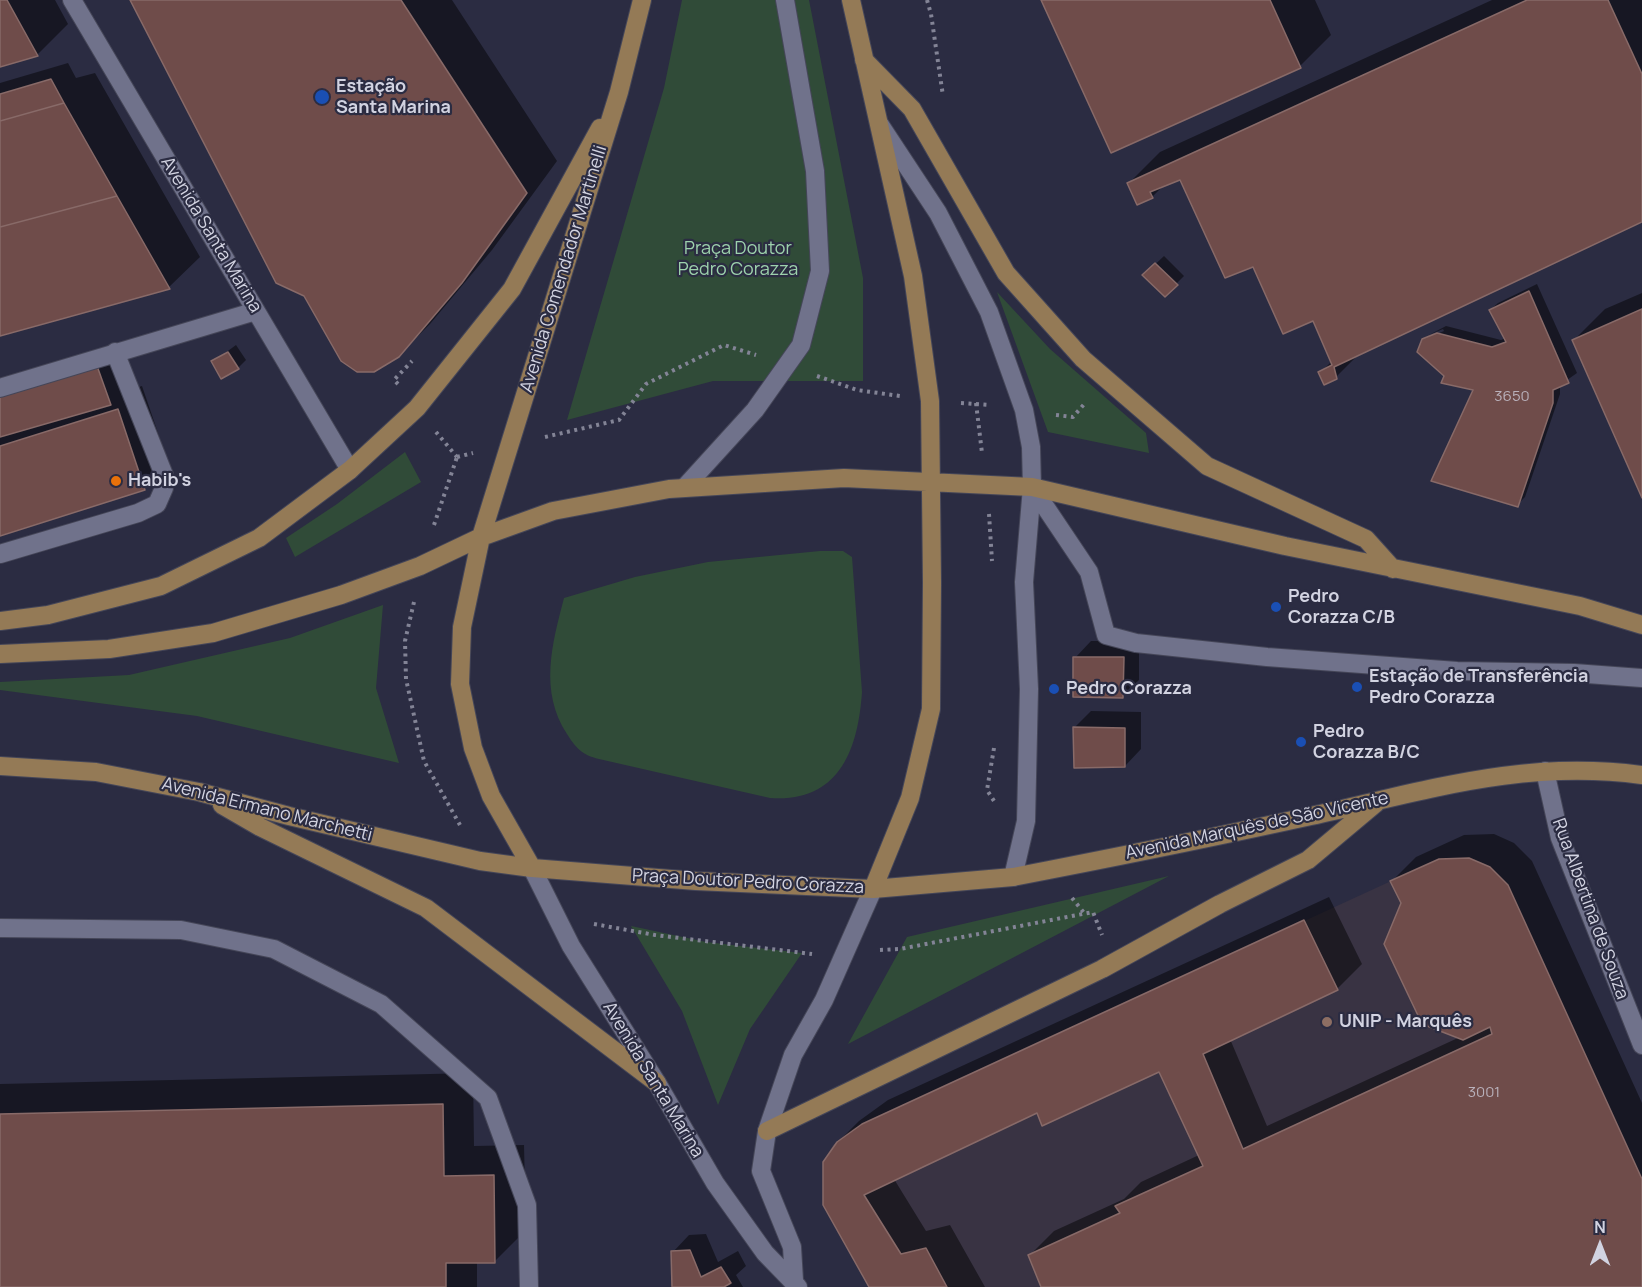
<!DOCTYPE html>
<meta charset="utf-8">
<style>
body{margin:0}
#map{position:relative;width:1642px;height:1287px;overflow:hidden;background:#2b2c42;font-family:Manrope,sans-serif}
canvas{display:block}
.north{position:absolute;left:1570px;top:1215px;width:60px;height:60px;-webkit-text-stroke:4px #2b2c42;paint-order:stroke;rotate:0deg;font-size:16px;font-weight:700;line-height:24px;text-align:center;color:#d2d3e1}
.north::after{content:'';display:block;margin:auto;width:21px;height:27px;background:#d2d3e1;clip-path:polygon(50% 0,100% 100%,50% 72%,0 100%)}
</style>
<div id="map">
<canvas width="1642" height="1287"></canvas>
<div class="north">N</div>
</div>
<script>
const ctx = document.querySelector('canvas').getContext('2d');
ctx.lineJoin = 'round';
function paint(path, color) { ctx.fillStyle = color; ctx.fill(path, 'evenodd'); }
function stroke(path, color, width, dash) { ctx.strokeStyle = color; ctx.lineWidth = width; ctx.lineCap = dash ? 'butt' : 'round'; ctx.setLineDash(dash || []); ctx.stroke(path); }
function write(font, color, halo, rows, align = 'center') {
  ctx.font = font + ' Manrope,sans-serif'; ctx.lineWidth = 4.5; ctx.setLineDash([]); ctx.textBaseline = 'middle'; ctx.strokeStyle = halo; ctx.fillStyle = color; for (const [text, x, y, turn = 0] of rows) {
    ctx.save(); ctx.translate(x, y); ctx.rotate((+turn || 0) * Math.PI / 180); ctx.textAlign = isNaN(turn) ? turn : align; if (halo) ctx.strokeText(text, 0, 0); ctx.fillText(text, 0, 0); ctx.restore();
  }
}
const education = new Path2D(`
 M1469 858 1490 867 1508 885 1642 1180V1287H869L823 1205V1162L833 1145 852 1129 1439 859Z`);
const green = new Path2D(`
 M682 0H809L863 278V381H713L567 420 664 88Z
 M997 292 1050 349 1146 433 1149 453 1048 432Z
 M405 452 421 482 295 557 286 538 337 504Z
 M820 551H843L852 557 862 692C858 750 839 803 770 798L599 759C582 755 576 748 567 734 539 691 552 644 564 598L635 577 708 562Z
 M383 605 376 688 399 763 197 716 0 690V682L129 675 290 638Z
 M1169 876 848 1044 907 937Z
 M631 926 706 942 802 953 750 1029 718 1105 682 1011Z`);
const shadow = new Path2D(`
 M0 0H55L68 24 37 55 0 65Z
 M131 0H452L557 161 492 250 430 324 398 356Z
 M1043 0H1315L1331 35 1300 66Z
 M1492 0H1642V221L1361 352 1336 377 1320 373 1332 361 1313 319 1254 265 1181 178 1165 184 1153 196 1138 203 1129 183 1160 152Z
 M68 63 76 78 95 73 200 257 169 287 0 334V83Z
 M1164 256 1184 276 1165 295 1144 275Z
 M1537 284 1577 373 1560 385V394L1525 497 1517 505 1475 389 1446 375 1424 340 1444 331 1443 329 1429 335 1446 326 1501 340 1506 338 1490 310 1498 303Z
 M1642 293V494L1574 340 1605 309Z
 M236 345 246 360 238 368 213 362Z
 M113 347 122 392 142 386 169 465 144 489 0 534V381Z
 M1091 641H1139V680L1122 696 1075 658Z
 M1091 711 1141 712V749L1125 766 1074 728Z
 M1494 834 1514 843 1532 861 1642 1103V1287H1043L1030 1255 1054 1231 1124 1199 1141 1182 1199 1155 1160 1070 1038 1111 894 1179 926 1231 950 1225 985 1287H871L834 1146 859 1121 888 1100 1329 897 1362 964 1337 989 1230 1039 1267 1126 1460 1037 1392 881 1416 857 1464 835Z
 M473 1073 474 1146 524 1145 526 1230 495 1261H477V1287H0V1084Z
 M706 1234 718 1262 738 1251 746 1266 736 1275 743 1287H674L673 1252 689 1235Z`);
const building = new Path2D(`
 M0 0H7L38 56 0 67Z
 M130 0H401L527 193 462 283 399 357 374 372H357L341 361 304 296 276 283Z
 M1041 0H1270L1301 68 1111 153Z
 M1527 0H1608L1642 74V222L1334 367 1337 379 1324 385 1318 372 1332 365 1313 321 1283 334 1253 267 1225 278 1180 180 1150 192 1153 198 1137 205 1127 183Z
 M51 79 64 103 0 121V94Z
 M64 103 117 196 0 227V121Z
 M117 196 170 289 0 336V227Z
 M1155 263 1178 285 1165 297 1142 275Z
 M1529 291 1569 383 1553 390V403L1518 507 1431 481 1473 390 1441 383 1444 376 1417 352 1422 339 1437 333 1492 347 1506 342 1489 310Z
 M1642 309V498L1572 340Z
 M228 352 239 369 221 379 211 361Z
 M96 363 111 405 0 437V392Z
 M118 409 145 490 0 536V446Z
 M1073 657H1124L1123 698 1073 697Z
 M1073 727 1125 728V767L1074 768Z
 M1469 858 1490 867 1508 885 1642 1179V1287H1041L1028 1255 1120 1213 1115 1206 1203 1166 1159 1072 1042 1126 1037 1113 864 1195 901 1254 926 1248 947 1287H869L823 1205V1162L837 1142 862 1124 1304 920 1338 990 1203 1054 1243 1149 1492 1034 1490 1027 1463 1040 1422 1024 1384 944 1401 903 1390 881 1439 859Z
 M443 1104 444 1176 494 1175 495 1263H446V1287H0V1114Z
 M690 1250 701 1277 721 1267 731 1283 724 1287H672L671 1251Z`);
const path = new Path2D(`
 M927 0 931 14 943 96
 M817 376 857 390 900 396
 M398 384 394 380 412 361
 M961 403 989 405
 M976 403 982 453
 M1056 415 1073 417 1086 402
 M436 432 457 457
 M545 437 619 420 646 384 724 345 756 355
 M457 457 473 453
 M989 514 992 561
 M434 525 457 457
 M414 602 405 641 406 679 424 761 460 825
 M994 748 987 790 994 801
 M1072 898 1085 914
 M594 924 655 935 812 954
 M880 950 900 949 1093 912 1102 935`);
const minor = new Path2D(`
 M72 0 350 470
 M880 125 938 213 989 312 1024 410 1031 447 1032 487 1024 582 1029 689 1026 821 1013 877
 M0 388 256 311
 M1032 487 1089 572 1106 635 1136 643 1267 657 1457 671 1574 673 1642 678
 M684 488 755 410 801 345 820 271 815 171 785 0
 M0 554 138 513 157 504 164 488V475L115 352
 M1545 771 1560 838 1642 1045
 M532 868 571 946 657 1083 715 1183 765 1253 798 1287
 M0 928 181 930 274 949 381 1004 488 1098 527 1205 529 1287
 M794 1280 792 1247 761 1171 767 1131 793 1055 824 1000 873 889`);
const major = new Path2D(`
 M851 0 913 276 930 401 932 583 931 709 910 798 873 889
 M864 60 912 109 1006 273 1083 359 1207 466 1366 539 1393 569
 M0 621 48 615 161 586 259 538 350 470 417 408 512 289 600 128
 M0 654 109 649 213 633 341 595 420 566 481 537 553 511 669 489 844 478 1032 487 1285 546 1580 606 1642 625
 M0 766 96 772 199 792 289 816 480 861 532 868 696 881 873 889 1013 877 1049 870C1136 853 1224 835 1311 816 1426 791 1522 759 1642 775
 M222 805 260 827 426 908 657 1083
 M532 868 491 796 473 748 460 684 462 627 481 537 619 92 642 0
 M767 1131 1102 969 1220 904 1308 860 1376 803`);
const markers = [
 [322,97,8,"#1a4fb4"],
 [116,481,6,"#e8710a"],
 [1276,607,6,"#1a4fb4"],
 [1357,687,6,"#1a4fb4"],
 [1054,689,6,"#1a4fb4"],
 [1301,742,6,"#1a4fb4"],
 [1327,1022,6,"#8d6e63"]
];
const numberNames = [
 ["3650",1512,397],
 ["3001",1484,1093]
];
const poiNames = [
 ["Estação",336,87],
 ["Santa Marina",336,108],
 ["Habib's",128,481],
 ["Pedro",1288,597],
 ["Corazza C/B",1288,618],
 ["Estação de Transferência",1369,677],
 ["Pedro Corazza",1369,698],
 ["Pedro Corazza",1066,689],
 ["Pedro",1313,732],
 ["Corazza B/C",1313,753],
 ["UNIP - Marquês",1339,1022]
];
const streetNames = [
 ["Avenida Santa Marina",211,235,59],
 ["Avenida Comendador Martinelli",564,269,-73],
 ["Avenida Ermano Marchetti",267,810,14],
 ["Avenida Marquês de São Vicente",1257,826,-12],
 ["Praça Doutor Pedro Corazza",748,882,3],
 ["Rua Albertina de Souza",1590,909,70],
 ["Avenida Santa Marina",653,1080,59]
];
const parkNames = [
 ["Praça Doutor",738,249],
 ["Pedro Corazza",738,270]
];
paint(education, '#393343');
paint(green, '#304b38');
paint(shadow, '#0007');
paint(building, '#6f4c4a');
stroke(building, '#886a68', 1.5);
stroke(minor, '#454658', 20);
stroke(major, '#454658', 20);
stroke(path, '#838496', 4, [3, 4.5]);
stroke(minor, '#70728b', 18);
stroke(major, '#947a56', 18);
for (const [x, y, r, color] of markers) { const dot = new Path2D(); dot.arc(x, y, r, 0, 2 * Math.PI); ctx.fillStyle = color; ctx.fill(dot); stroke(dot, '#2b2c42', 2); }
write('15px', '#b9b1bb', null, numberNames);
write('bold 18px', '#d2d3e1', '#2b2c42', poiNames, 'left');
write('18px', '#d2d3e1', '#2b2c42', streetNames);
write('18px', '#9dd2ac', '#2b2c42', parkNames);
</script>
